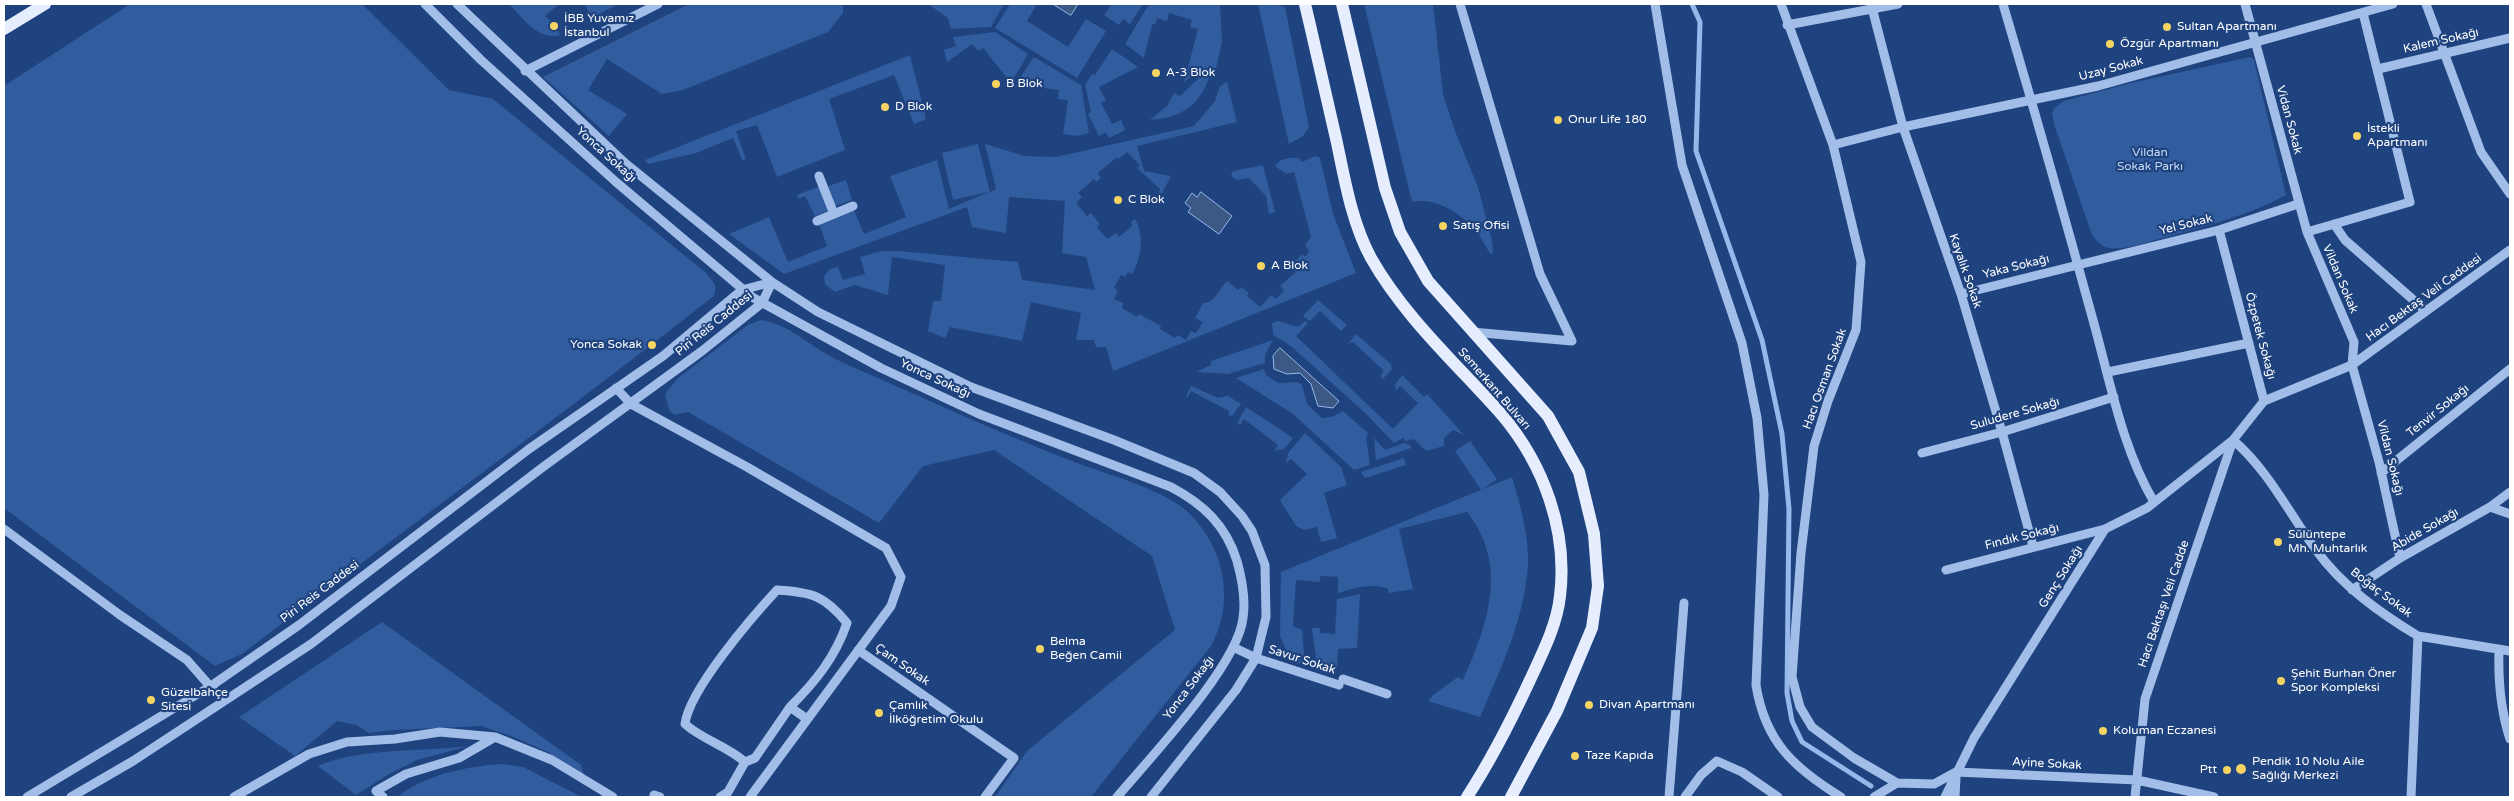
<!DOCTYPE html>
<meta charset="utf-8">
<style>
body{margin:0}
#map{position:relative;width:2514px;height:801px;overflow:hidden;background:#1f437f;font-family:"Varela Round",sans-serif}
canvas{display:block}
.frame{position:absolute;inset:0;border:5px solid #fff;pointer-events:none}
</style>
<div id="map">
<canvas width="2514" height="801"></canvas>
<div class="frame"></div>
</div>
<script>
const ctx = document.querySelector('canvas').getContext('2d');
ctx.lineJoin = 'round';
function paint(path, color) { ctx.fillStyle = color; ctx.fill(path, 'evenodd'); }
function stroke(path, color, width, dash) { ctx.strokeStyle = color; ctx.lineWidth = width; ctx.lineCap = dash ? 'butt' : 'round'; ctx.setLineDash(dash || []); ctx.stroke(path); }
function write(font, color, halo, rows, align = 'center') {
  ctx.font = font + ' "Varela Round",sans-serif'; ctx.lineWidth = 4.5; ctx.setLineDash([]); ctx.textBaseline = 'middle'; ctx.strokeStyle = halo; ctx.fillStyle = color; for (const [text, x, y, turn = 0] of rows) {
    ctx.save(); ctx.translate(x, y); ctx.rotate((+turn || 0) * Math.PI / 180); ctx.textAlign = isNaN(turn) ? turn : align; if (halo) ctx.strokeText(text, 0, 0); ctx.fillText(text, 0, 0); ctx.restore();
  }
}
const green = new Path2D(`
 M130 4H362L449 90 493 99 706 273C713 281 718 286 714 296 559 418 398 534 242 654L215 666 4 508V86Z
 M509 4H559L545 16 556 26 560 35C538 41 523 18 509 4Z
 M585 4H618L594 17 589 14Z
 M689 4H843V13L828 32 683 90 662 94 607 59 588 90 627 114 609 136 543 77Z
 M928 4H1004L991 27 951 29 948 18Z
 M1010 4H1037L1027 21 1068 47 1086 19 1106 31 1077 78 995 28Z
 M1112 4H1143L1130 24 1123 19 1119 25 1104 15Z
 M1149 4H1220L1222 42 1216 69H1199L1184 83 1198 29 1190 27 1192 20 1169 13 1167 21 1157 18 1156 23 1152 25 1144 58 1125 44Z
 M1258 4H1275L1285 7 1309 127 1303 136 1289 144Z
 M1364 4H1433L1443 94 1455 131 1478 187 1492 241 1493 251 1491 255C1485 246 1480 234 1472 226 1457 211 1433 197 1412 202Z
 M995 32 1028 54 1011 83 983 48 978 51 972 44 947 62 944 50 956 46 953 37Z
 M1112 49 1138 67 1099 87 1106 100 1101 103 1112 124 1121 120 1125 130 1109 138 1106 132 1099 136 1088 114 1091 112 1085 85 1092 74 1095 75Z
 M910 55 926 119 914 124 894 75 829 99 845 150 777 177 757 125 736 131 746 159 742 160 733 138 696 153 648 164 645 160Z
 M1034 57 1081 85 1089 133 1078 136 1063 134 1068 100 1058 99 1059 90 1019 85 1021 76Z
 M2250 57 2254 60 2286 195C2247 216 2206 226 2163 238 2147 242 2127 250 2110 248 2102 247 2097 241 2092 235L2054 124 2052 114 2054 108 2064 101 2131 83Z
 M1210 75C1200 105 1182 118 1150 120L1167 106 1174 93 1180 96 1201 76Z
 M1227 82 1237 122 1137 146 1144 171 1171 176 1161 195H1158L1160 189 1137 168 1140 165 1127 152 1119 159 1117 157 1098 173 1101 178 1096 182 1094 179 1078 193 1082 197 1076 203 1087 216 1091 213 1100 224 1097 227 1107 239 1116 233 1119 237 1132 226 1131 222 1135 219C1145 236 1141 259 1132 274L1128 272 1125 277 1121 275 1114 288 1118 291 1114 299 1123 303 1122 308 1137 317 1139 314 1161 326 1160 329 1175 338 1178 335 1186 340 1191 331 1196 333 1203 322 1195 318 1203 303C1215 303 1219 289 1227 281L1238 290 1241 287 1249 293 1247 296 1260 307 1271 295 1276 299 1284 290 1280 286 1296 272 1291 266 1301 255 1306 256 1309 251 1305 245 1311 237 1294 172 1286 174 1275 166C1281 158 1289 157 1299 158L1302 162 1315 156 1320 158 1333 214 1356 273 1113 371 1106 347H1096L1094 340H1076L1081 313 1031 302 1022 341 950 327 945 338 928 331 933 301H941L945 265 892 257 888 295 855 285 835 292 825 284 824 276 830 269 838 267 843 280 865 274 860 257 881 251H898L1018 262 1022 280 1095 290 1086 257 1062 253 1065 201 1009 197 1006 233 972 227 967 207 784 274 729 234 769 217 788 262 827 246 819 224 854 210 864 234 906 217 890 176 937 160 949 209 989 192 953 200 942 153 978 144 990 192 996 189 985 144 1025 156 1056 157 1194 126 1215 101 1220 86Z
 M1263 165 1275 212 1269 214 1266 196 1249 178 1237 180 1231 176 1233 171Z
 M846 180 852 200 835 206 828 186Z
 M820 186 830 210 815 216 805 196 798 199 797 195Z
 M1318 300 1347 325 1341 331 1320 311 1310 321 1303 316Z
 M760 320C785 323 802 339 823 352 838 361 855 368 871 375 939 405 1007 436 1077 463 1109 475 1166 490 1190 514 1225 549 1235 603 1211 646L1091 797H995L1027 751 1175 630 1152 556 994 450 923 466 879 523 688 412 674 415 669 410 665 394 678 378 748 325Z
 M1278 321 1298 327 1305 321 1308 323 1296 336 1393 429 1418 403 1400 386 1396 391 1395 385 1402 375 1424 397 1427 394 1464 435 1453 430 1444 438V446L1426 451 1414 439 1406 441 1403 438 1394 443 1365 413 1291 346 1273 335 1272 323Z
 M1356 334 1391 364 1392 369 1383 379 1380 376 1384 371 1353 342 1348 344Z
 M1273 340 1265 355V363L1228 374 1196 372 1211 365V361Z
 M1264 369 1266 375 1278 383 1298 382 1302 385 1307 404 1322 418 1332 417 1343 411 1368 433 1366 438 1370 465 1354 470 1293 414 1236 378Z
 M1191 386 1218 398 1228 396 1241 404 1232 416 1228 415 1229 411 1191 391 1188 397 1186 396Z
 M1246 407 1293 438 1284 449 1274 451 1278 445 1244 419 1240 425 1237 423Z
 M1305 433 1341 467 1347 485 1324 493 1337 538 1321 542 1317 527 1304 530 1296 526 1280 500 1307 474 1291 459 1286 463 1288 453Z
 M1374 438 1385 450 1404 443 1410 445 1411 448 1376 460Z
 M1470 441 1497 479 1481 490 1455 451Z
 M1404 458 1406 465 1403 466 1365 478 1361 472Z
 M1512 477C1520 504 1529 535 1528 564 1525 617 1501 669 1480 717L1428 701 1433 695 1458 677 1463 680C1488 624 1509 565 1467 512L1399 529 1413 589 1389 593 1387 588C1368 583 1356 588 1338 593V577L1320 576V582L1296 580 1293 626 1302 630 1305 665 1291 661 1280 636 1281 572Z
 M1360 594 1357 648 1338 649 1337 671 1317 665 1312 628H1320V633L1335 634 1337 599Z
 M382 622 581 765 584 776 548 752 511 736 481 726 395 730 369 733 356 725 337 721 295 756 239 717Z
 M469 746 417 760 389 774 356 795 318 766C360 747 424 752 469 746Z
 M502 764 523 767 582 797H397C424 775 468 766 502 764Z`);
const water = new Path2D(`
 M1053 4H1078L1071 15Z
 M1201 192 1232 216 1219 234 1188 212 1191 208 1185 203 1192 193 1197 197Z
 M1280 348 1339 401 1333 408 1318 406 1311 384 1300 373 1287 374 1274 369 1273 356Z`);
const stream = new Path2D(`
 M1692 4 1700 22 1696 151 1762 340 1782 434 1789 509 1787 693 1792 721 1802 742 1871 786`);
const minor = new Path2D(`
 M425 4 481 60 616 182 752 297 881 368 979 414 1171 487C1203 504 1226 525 1237 561 1242 579 1246 599 1243 618 1238 665 1150 758 1117 797
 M457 4 625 163 772 282 818 312 971 387 1114 440 1194 473 1220 492 1242 516 1252 531 1265 565 1266 617 1256 658 1236 690 1151 797
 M1460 4 1540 274 1572 341 1472 332
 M1655 4 1682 165 1742 343 1757 418 1764 495 1756 685C1765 742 1794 768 1841 797
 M1781 4 1833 145 1861 262 1856 330 1828 401 1814 446 1801 553 1792 677 1800 707 1812 727 1854 758 1897 783
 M1871 4 1903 127 1961 294 2002 432 2033 546
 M2003 4C2034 109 2064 214 2093 320 2110 381 2122 448 2154 502
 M2245 4 2307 232 2354 342 2352 365 2379 462 2400 558
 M2426 4 2481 152 2510 194
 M1787 25 1898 4
 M2378 69 2510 38
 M525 71 658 4
 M1833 145 1903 127 2098 86 2393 4
 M819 176 834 214
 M817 221 853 206
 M2334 224 2345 240 2426 311
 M2307 232 2410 202 2363 13
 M1961 294 2219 230 2298 204
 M2108 372 2249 343
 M616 388 631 404 747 467 886 548 901 577 891 606 750 797
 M2264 401 2352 365 2510 250
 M2233 440C2268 470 2289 513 2316 550 2342 586 2380 613 2418 636L2411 797
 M1922 453 2002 432 2114 397
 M2381 473 2510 369
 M2490 507 2510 514
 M4 529 120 615 187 660 223 701
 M1946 570 2105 529
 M2352 590 2400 558 2490 507 2510 492
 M2418 636 2510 651
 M1233 647 1256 658 1339 685
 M2499 649C2498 681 2500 709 2510 739
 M858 650 1014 758 985 797
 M1343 679 1387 694
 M790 707 755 758 745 762C727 746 703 740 685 724 689 690 752 617 777 590 812 592 825 596 847 623 835 658 815 682 790 707L807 719
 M1956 772 2137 780 2214 797
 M654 795 660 797
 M27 797 211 686 299 625 529 449 663 356 742 290 772 282
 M71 797 133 761 311 644 543 467 702 351 762 303 772 282
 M234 797 309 754 347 742 395 739 440 732 495 737 552 760 613 797
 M383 797 376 791 406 774 459 758 495 737
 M720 797 728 792 745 762
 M1669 797 1684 603
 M1685 797 1701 775 1717 761 1742 772 1778 797
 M1874 797 1897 783 1934 784 1956 772
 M1945 797 1974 738 2105 529 2147 508 2233 440 2264 401 2219 230
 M1955 797 1956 777
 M2135 797 2145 699 2233 440`);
const major = new Path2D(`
 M1305 4C1316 50 1326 96 1337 143 1345 181 1352 223 1371 258 1405 318 1457 364 1502 415 1544 465 1568 531 1560 596 1557 625 1542 654 1530 680 1511 721 1491 760 1467 797
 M1342 4 1385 188 1400 232 1428 281 1548 416 1579 472 1594 534 1598 586 1592 628 1557 711 1511 797
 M4 29 45 4`);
const markers = [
 [554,26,5,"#f6d462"],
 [2167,27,5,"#f6d462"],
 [2110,44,5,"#f6d462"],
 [1156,73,5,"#f6d462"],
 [996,84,5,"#f6d462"],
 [885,107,5,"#f6d462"],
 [1558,120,5,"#f6d462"],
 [2357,136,5,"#f6d462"],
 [1118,200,5,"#f6d462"],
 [1443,226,5,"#f6d462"],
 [1261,266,5,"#f6d462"],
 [652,345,5,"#f6d462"],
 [2278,542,5,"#f6d462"],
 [1040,649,5,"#f6d462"],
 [2281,681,5,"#f6d462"],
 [151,700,5,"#f6d462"],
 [1589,705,5,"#f6d462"],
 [879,713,5,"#f6d462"],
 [2103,731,5,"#f6d462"],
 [1575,756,5,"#f6d462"],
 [2241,769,6,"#f6d462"],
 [2227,770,5,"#f6d462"]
];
const poiNames = [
 ["İBB Yuvamız",564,19],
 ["İstanbul",564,33],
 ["Sultan Apartmanı",2177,27],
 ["Özgür Apartmanı",2120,44],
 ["A-3 Blok",1166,73],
 ["B Blok",1006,84],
 ["D Blok",895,107],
 ["Onur Life 180",1568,120],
 ["İstekli",2367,129],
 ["Apartmanı",2367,143],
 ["C Blok",1128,200],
 ["Satış Ofisi",1453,226],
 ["A Blok",1271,266],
 ["Yonca Sokak",642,345,"right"],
 ["Sülüntepe",2288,535],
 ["Mh. Muhtarlık",2288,549],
 ["Belma",1050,642],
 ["Beğen Camii",1050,656],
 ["Şehit Burhan Öner",2291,674],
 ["Spor Kompleksi",2291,688],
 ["Güzelbahçe",161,693],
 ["Sitesi",161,707],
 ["Divan Apartmanı",1599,705],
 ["Çamlık",889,706],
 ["İlköğretim Okulu",889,720],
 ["Koluman Eczanesi",2113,731],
 ["Taze Kapıda",1585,756],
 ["Pendik 10 Nolu Aile",2252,762],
 ["Sağlığı Merkezi",2252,776],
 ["Ptt",2217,770,"right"]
];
const streetNames = [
 ["Kalem Sokağı",2441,41,-13],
 ["Uzay Sokak",2111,69,-15],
 ["Vidan Sokak",2289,120,75],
 ["Yonca Sokağı",606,155,42],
 ["Yel Sokak",2186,225,-14],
 ["Yaka Sokağı",2016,267,-14],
 ["Kayalık Sokak",1965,271,71],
 ["Vildan Sokak",2340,279,67],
 ["Hacı Bektaş Veli Caddesi",2424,298,-36],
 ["Piri Reis Caddesi",714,324,-39],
 ["Özpetek Sokağı",2260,336,75],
 ["Yonca Sokağı",935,379,25],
 ["Hacı Osman Sokak",1825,379,-70],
 ["Semerkant Bulvarı",1494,389,49],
 ["Tenvir Sokağı",2438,411,-39],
 ["Suludere Sokağı",2015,414,-16],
 ["Vildan Sokağı",2390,458,76],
 ["Abide Sokağı",2425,530,-30],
 ["Fındık Sokağı",2022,537,-14],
 ["Genç Sokağı",2061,577,-58],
 ["Piri Reis Caddesi",320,592,-37],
 ["Boğaç Sokak",2381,593,37],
 ["Hacı Bektaşı Veli Cadde",2164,604,-71],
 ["Savur Sokak",1302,660,18],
 ["Çam Sokak",902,665,35],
 ["Yonca Sokağı",1189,688,-53],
 ["Ayine Sokak",2047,764,3]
];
const parkNames = [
 ["Vildan",2150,153],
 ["Sokak Parkı",2150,167]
];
paint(green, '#315c9d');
paint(water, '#3c5884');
stroke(water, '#96b8ea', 1);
stroke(stream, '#96b8ea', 5);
stroke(minor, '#a2bee8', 9);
stroke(major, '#e5edfe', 12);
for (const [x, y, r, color] of markers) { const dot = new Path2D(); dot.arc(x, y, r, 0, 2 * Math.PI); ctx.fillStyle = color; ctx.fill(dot); stroke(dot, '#1f437f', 2); }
write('12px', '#fff', '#1f437f', poiNames, 'left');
write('12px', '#fff', '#1f437f', streetNames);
write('12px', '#c6d9f6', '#1f437f', parkNames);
</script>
